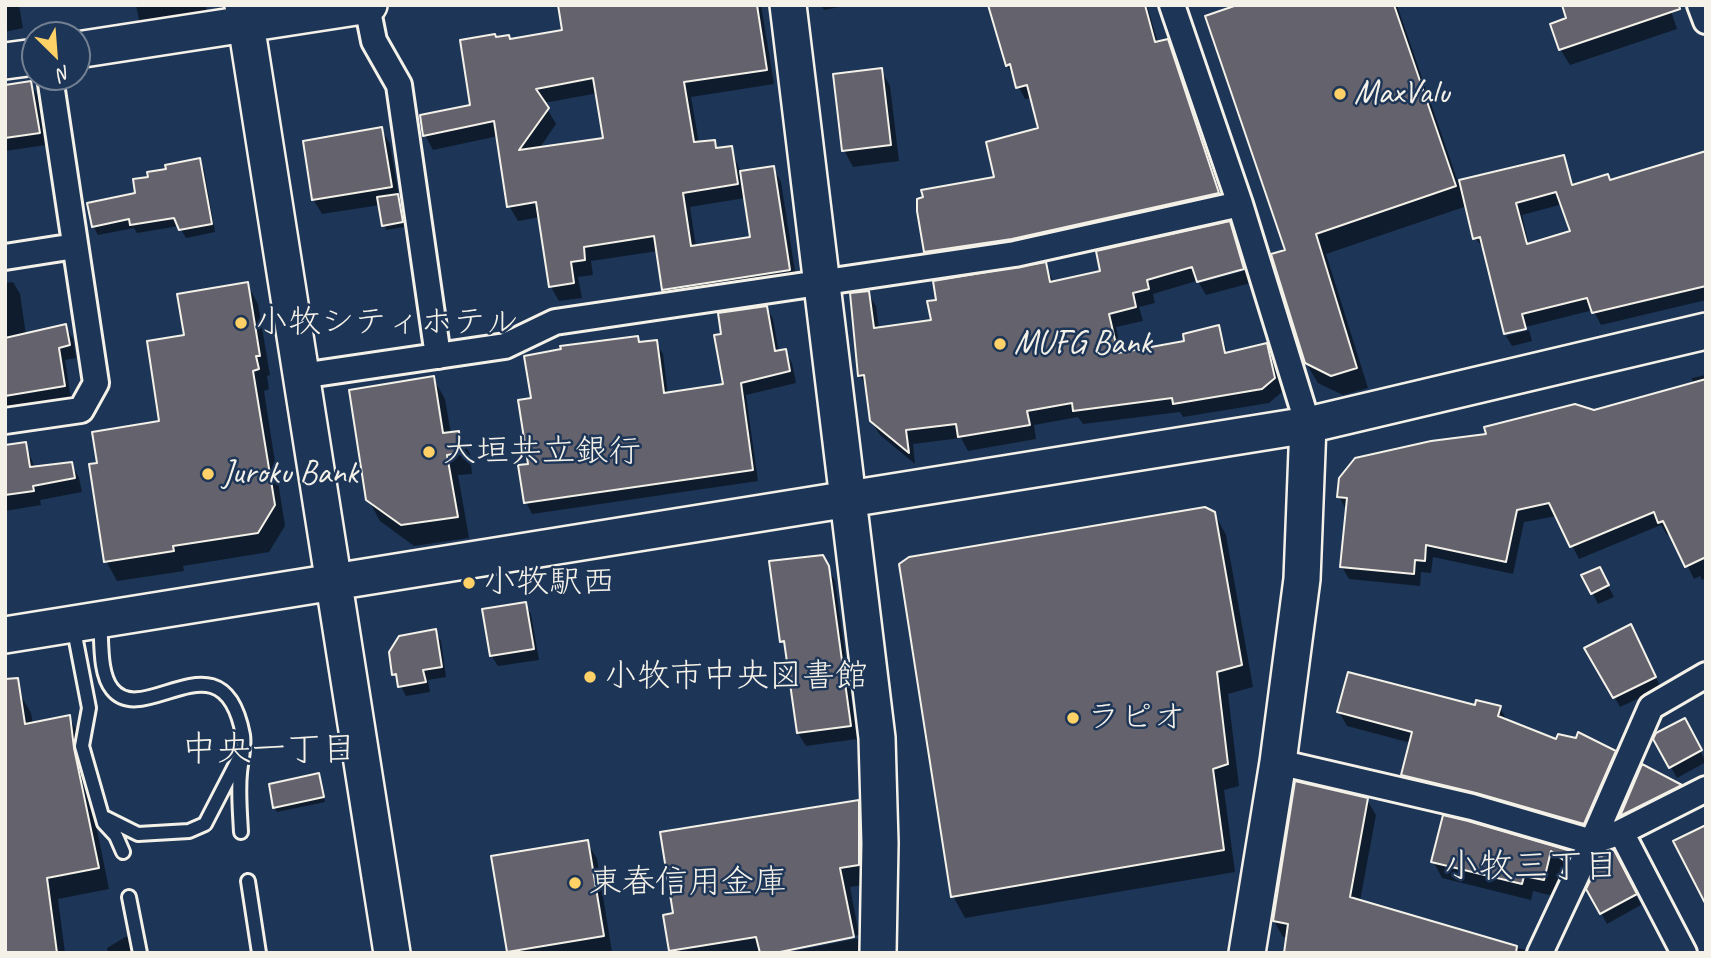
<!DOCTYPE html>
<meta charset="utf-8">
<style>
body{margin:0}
#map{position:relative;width:1711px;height:958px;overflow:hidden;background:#1d3557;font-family:Caveat,sans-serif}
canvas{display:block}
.frame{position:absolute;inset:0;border:7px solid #f4f1e8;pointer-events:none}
.north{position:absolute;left:21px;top:21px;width:70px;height:70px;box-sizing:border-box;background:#1d3557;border:2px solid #738091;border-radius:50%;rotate:155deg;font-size:19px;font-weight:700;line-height:28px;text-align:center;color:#f4f1e8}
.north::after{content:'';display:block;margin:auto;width:24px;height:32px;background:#ffd166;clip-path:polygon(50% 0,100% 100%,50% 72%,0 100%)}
</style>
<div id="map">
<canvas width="1711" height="958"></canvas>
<div class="frame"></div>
<div class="north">N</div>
</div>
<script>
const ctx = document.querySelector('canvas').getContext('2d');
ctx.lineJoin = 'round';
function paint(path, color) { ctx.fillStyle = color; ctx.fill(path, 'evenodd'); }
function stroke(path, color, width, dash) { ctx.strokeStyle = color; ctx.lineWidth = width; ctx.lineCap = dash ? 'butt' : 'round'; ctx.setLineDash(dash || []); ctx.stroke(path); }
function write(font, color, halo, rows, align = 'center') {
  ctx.font = font + ' Caveat,"Klee One",sans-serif'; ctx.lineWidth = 5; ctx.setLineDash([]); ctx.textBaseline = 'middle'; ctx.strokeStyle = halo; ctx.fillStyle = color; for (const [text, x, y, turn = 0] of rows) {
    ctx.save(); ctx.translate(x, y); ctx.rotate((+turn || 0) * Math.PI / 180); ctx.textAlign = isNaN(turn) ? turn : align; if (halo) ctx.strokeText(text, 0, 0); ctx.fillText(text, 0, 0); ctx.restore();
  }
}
const shadow = new Path2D(`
 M5 5H19L23 28 5 32Z
 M136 5H206L207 14 146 32 139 20Z
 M559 5H761L774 84 691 97 699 143 714 142 718 150 731 148 741 173 773 168 781 182 797 284 672 304 664 289 658 251 591 261 593 275 578 277 582 298 559 301 551 287 540 217 518 221 509 206 498 136 433 150 425 135 472 106 496 39 510 41 564 32ZM598 93 605 139 539 149 556 124 544 103ZM745 198 752 239 696 247 690 207Z
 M821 5H849L824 10Z
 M989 5H1147L1158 43 1167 41 1174 53 1225 206 933 264 926 251 1040 129 1032 98 1025 99 1007 65Z
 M1243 5H1397L1458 182 1563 157 1574 186 1611 182 1706 192V300L1601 325 1593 310 1506 332V335L1485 250 1475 238 1467 206 1326 254 1368 388 1343 395 1318 383 1306 363ZM1563 204 1572 233 1529 245 1522 215Z
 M1669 5 1677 29 1570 65 1560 49 1568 20Z
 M881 70 890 86 899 161 853 167 844 150Z
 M30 83 38 96 46 145 5 151V84Z
 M381 129 390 144 404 227 386 230 380 205 322 214 313 199Z
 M199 160 204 169 215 232 186 238 179 226 137 233 134 228 98 235 93 226 137 195 150 178Z
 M1229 223 1246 266 1153 294 1155 303 1139 307 1143 321 1116 327 1122 354 1187 343 1218 327 1228 354 1266 345 1274 359 1282 392 1269 403 1183 417 1180 412 1083 424 1078 417 1034 425 1036 439 968 451 961 438 913 444 915 464 880 435 871 421 867 388 860 376 868 293 876 306 879 329 933 322 1045 264 1054 283 1102 272Z
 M1247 270 1251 283 1206 295 1199 283Z
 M13 282 20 294 26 335 65 326 73 339 76 358 65 360 71 399 5 410V283Z
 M247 284 258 304 270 375 267 376 269 389 264 391 285 526 269 552 183 566 184 571 117 581 106 561 99 465 161 423 186 337Z
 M767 308 773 319 779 352 785 351 792 363 796 383 746 395 758 481 532 514 526 502 533 399 637 338 640 344 656 342 663 354 668 394 725 385Z
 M1529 330 1532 341 1512 346 1506 336Z
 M1706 375V578L1702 580 1700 576 1694 579 1671 533 1667 535 1661 525 1579 559 1557 516 1524 522 1513 574 1433 557 1431 573 1421 572 1420 586 1349 579 1342 567 1347 511 1339 497 1488 435 1593 412 1693 384 1692 378Z
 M433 378 445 399 451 434 458 433 470 454 472 474 458 475 469 538 414 546 380 521 368 499Z
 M25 443 35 468 71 463 79 478 82 492 40 500 41 505 5 511V447Z
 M1214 513 1226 535 1253 687 1228 694 1239 786 1224 790 1235 872 965 918 953 896Z
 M822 557 835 581 857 739 806 746 798 733 787 651 782 641Z
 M1584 576 1605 580 1614 597 1598 604Z
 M525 604 531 614 539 660 498 666 491 655Z
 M435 631 441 641 446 677 428 680 430 692 406 696 394 674Z
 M1637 637 1661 688 1620 707 1587 648Z
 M19 692 31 713 33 724 69 717 81 738 85 771 109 889 58 899 65 953H5Z
 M1476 707 1500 708 1508 722 1558 741 1614 752 1623 766 1592 837 1411 789 1403 775 1411 743 1347 726 1339 712Z
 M1684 720 1706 762 1677 778 1655 739Z
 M1643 767 1680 786 1685 794 1626 824 1622 816Z
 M318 775 325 802 277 812 274 807Z
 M1367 800 1376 815 1360 901 1525 950 1527 953H1286L1288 937H1283L1274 921Z
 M858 802 869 821V884L850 887 859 935 765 953H672L675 915Z
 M1444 818 1570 853 1579 869 1576 877 1561 866 1553 896 1533 891 1531 900 1442 878 1433 861Z
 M587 842 597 859 612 952 510 953Z
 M1619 863 1641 905 1607 924 1588 889Z
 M127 936 133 953H108L107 948Z
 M860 938 863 953H784Z`);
const building = new Path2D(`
 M558 5H757L767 70 684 82 694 142 715 140 716 148 732 146 738 184 683 193 691 246 750 237 740 171 774 166 790 270 662 290 654 236 584 247 585 260 571 262 574 283 549 287 536 202 507 207 494 121 423 136 420 115 470 105 460 40 495 34 496 37 509 35 510 39 562 30ZM593 78 603 138 519 150 549 108 536 89Z
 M988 5H1145L1155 42 1168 39 1219 193 1012 239 924 252 917 211V199L923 197 921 190 994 177 986 142 1038 128 1027 85 1016 88 1010 64 1006 66Z
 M1237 5H1394L1456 186 1316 234 1357 368 1331 376 1305 363 1271 254 1285 250 1205 16Z
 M1562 5H1679L1680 9 1559 50 1550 24 1566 18Z
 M882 68 891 145 842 151 833 74Z
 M31 81 40 133 5 138V85Z
 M382 127 392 187 312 200 303 141Z
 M1706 151V286L1592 313 1587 298 1522 314 1526 329 1504 334 1480 237 1473 239 1459 180 1564 155 1572 185 1608 174 1610 180ZM1556 192 1570 231 1527 244 1516 203Z
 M200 158 212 224 179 230 174 218 130 225 129 219 92 227 87 203 135 193 133 179 148 177 147 172 166 169 165 165Z
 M398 194 403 222 382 226 377 197Z
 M1230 221 1244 269 1197 282 1192 267 1147 280 1149 289 1133 293 1136 307 1109 314 1118 353 1184 341 1183 334 1219 325 1225 353 1267 343 1275 378 1262 389 1173 404 1172 398 1073 411 1072 403 1027 411 1030 425 958 437 956 424 906 430 909 453 870 421 864 375 858 376 850 293 869 291 874 328 931 320 927 301 936 300 933 281 1046 262 1050 282 1100 271 1096 251Z
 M248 282 260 356H256L259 369 253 371 275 505 258 533 173 546 174 551 104 562 89 464 97 463 92 432 159 421 147 341 184 335 177 294Z
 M767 306 775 351 786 349 790 371 741 383 753 470 524 503 518 465 528 464 518 400 531 398 524 356 561 349 560 346 638 336 639 342 657 340 664 393 723 384 714 335 721 334 718 313Z
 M66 324 70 345 59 348 65 386 5 396V338Z
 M434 376 443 433 459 431 461 453 447 455 458 517 401 525 366 500 349 390Z
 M1706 379V557L1685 567 1663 521 1658 523 1654 512 1570 547 1549 503 1517 510 1506 562 1426 545 1425 561 1415 560 1414 574 1340 567 1347 498 1337 497 1339 478 1355 458 1431 441 1486 434 1484 427 1575 404 1594 410Z
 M26 442 30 467 72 462 75 478 33 486 34 491 5 495V445Z
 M1205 507 1215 512 1242 665 1217 672 1228 764 1213 769 1224 850 951 897 899 564 909 557Z
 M823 555 829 566 851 726 797 733 784 641 780 642 769 561Z
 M1600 567 1609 585 1591 594 1581 575Z
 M526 602 534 649 490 656 482 609Z
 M1631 624 1656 677 1613 698 1584 648Z
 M436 629 442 667 423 670 426 682 398 687 396 674 392 675 389 652 399 636Z
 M1348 672 1475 705 1476 700 1501 706 1498 716 1556 739 1558 734 1576 738 1578 732 1616 751 1584 824 1476 793 1401 775 1412 732 1337 712Z
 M18 678 25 724 70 715 74 748 99 868 47 878 57 953H5V679Z
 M1685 718 1702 750 1669 768 1653 739 1656 733Z
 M1642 764 1682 785 1620 816Z
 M319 773 324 797 273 808 269 784Z
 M1295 781 1368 798 1350 897 1517 946 1516 953H1284L1288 924 1273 921Z
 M859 800V865L840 868 854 937 775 953H760L756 937 669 951 663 915 673 913 660 832Z
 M1443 815 1468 821 1571 851 1566 862 1551 851 1544 880 1524 876 1522 884 1431 862Z
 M1706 825V905L1673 841Z
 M588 840 604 936 507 952 491 856Z
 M1614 850 1637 894 1600 914 1586 889 1603 854Z`);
const lane = new Path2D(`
 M100 620C102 640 99 673 112 689 144 730 223 629 243 735 245 747 241 761 240 773 238 792 240 812 241 832
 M73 625 89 708 82 746 104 823 116 836 123 852
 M106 818 138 834 189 831 205 824 238 760
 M248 881 259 953
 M129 897 140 953`);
const street = new Path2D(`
 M1172 5 1240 204 1308 425
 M1700 5 1706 21
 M367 6 374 41 399 85 438 356
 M5 257 75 246
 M301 376 505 346 555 322 1015 254 1240 204
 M5 421 81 410 96 383 50 77
 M1278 762 1472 807 1592 842 1651 707 1706 675
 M1621 832 1684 953
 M1540 953 1592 842 1621 832 1706 789`);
const secondary = new Path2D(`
 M243 5 392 953
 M788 5 877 738 880 843 878 953
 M77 50 369 5
 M5 61 35 57
 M5 635 1308 425 1706 331
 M1247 953 1278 762 1302 579 1308 425`);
const markers = [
 [1340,94,7,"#ffd166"],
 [241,323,7,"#ffd166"],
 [1000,344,7,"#ffd166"],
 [429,452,7,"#ffd166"],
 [208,474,7,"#ffd166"],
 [469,583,7,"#ffd166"],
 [590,677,7,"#ffd166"],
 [1073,718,7,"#ffd166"],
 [575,883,7,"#ffd166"]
];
const poiNames = [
 ["MaxValu",1354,94],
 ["小牧シティホテル",255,323],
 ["MUFG Bank",1014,344],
 ["大垣共立銀行",443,452],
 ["Juroku Bank",222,474],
 ["小牧駅西",483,583],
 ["小牧市中央図書館",604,677],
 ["ラピオ",1087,718],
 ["東春信用金庫",589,883]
];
const neighbourhoodNames = [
 ["中央一丁目",269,751],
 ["小牧三丁目",1531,868]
];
paint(shadow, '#0007');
paint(building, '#64636d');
stroke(building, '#f4f1e8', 2);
stroke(lane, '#f4f1e8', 18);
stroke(street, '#f4f1e8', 30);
stroke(secondary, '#f4f1e8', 40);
stroke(lane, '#1d3557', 12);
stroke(street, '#1d3557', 24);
stroke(secondary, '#1d3557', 35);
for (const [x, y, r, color] of markers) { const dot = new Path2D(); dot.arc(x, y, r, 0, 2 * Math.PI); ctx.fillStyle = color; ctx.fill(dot); stroke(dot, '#1d3557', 2.5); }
write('33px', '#f4f1e8', '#1d3557', poiNames, 'left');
write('35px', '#f4f1e8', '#1d3557', neighbourhoodNames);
</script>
